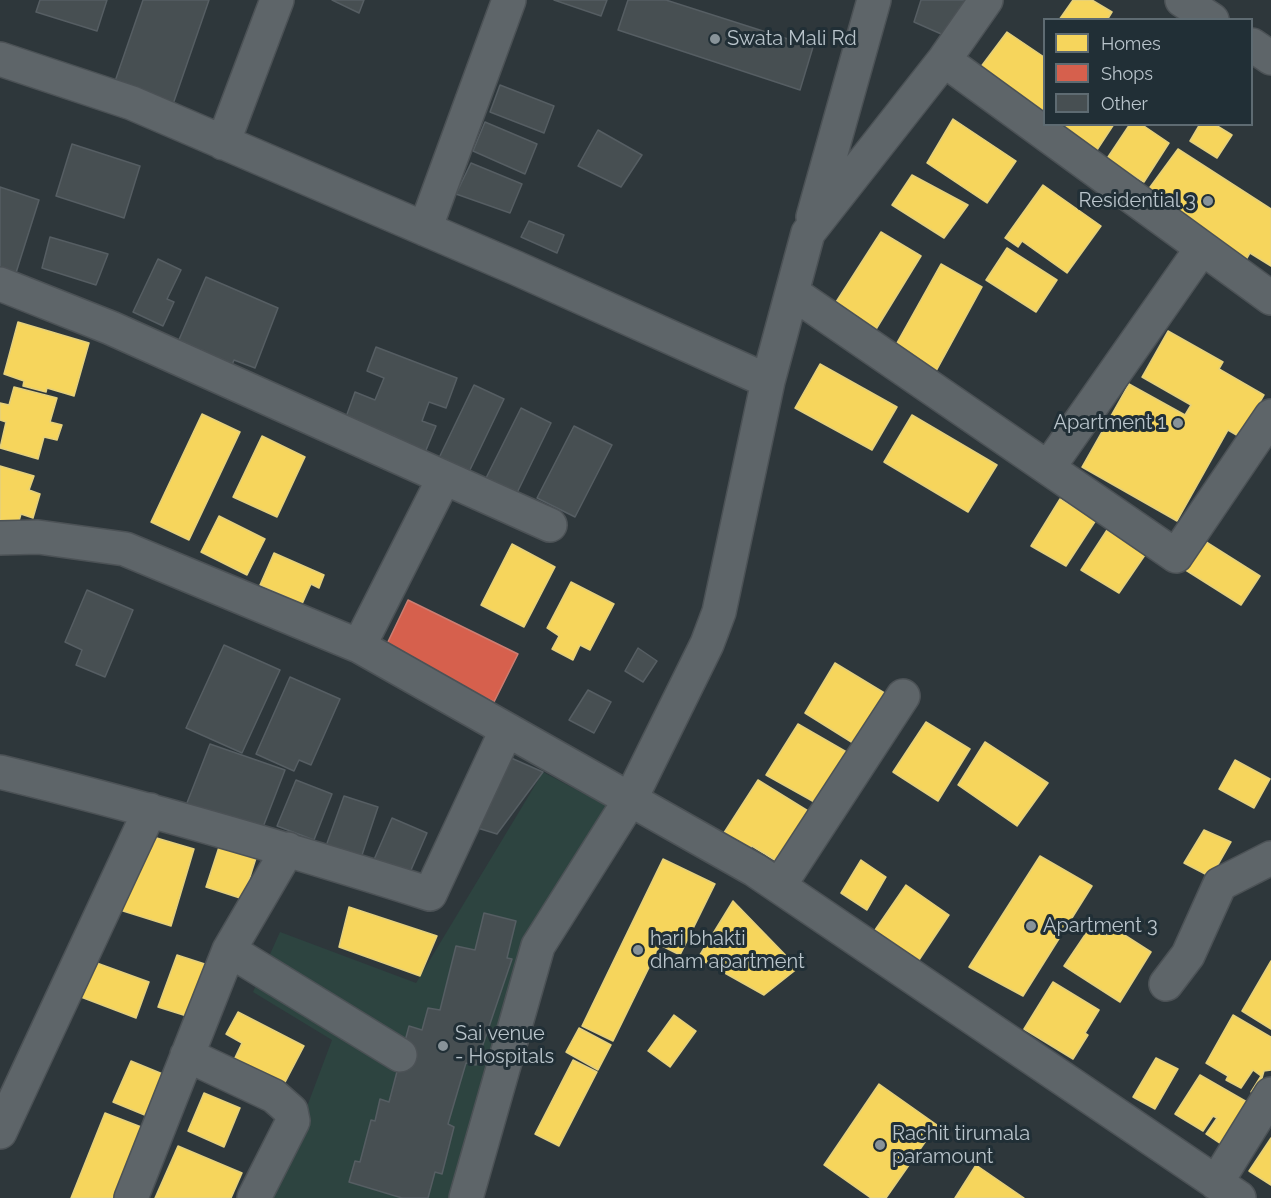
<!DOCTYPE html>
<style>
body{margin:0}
#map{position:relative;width:1271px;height:1198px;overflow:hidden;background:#2e373b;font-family:Raleway,sans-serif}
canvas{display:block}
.legend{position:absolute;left:1043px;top:18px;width:210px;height:108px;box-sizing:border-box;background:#212f36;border:2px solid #5e6b72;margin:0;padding:8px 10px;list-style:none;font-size:18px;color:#b9c4cb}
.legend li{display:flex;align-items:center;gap:12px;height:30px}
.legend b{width:30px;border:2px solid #5e6b72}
</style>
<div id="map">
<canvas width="1271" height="1198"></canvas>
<ul class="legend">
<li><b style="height:16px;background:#f6d55c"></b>Homes</li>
<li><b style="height:16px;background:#d6604d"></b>Shops</li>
<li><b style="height:16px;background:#474f52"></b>Other</li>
</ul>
</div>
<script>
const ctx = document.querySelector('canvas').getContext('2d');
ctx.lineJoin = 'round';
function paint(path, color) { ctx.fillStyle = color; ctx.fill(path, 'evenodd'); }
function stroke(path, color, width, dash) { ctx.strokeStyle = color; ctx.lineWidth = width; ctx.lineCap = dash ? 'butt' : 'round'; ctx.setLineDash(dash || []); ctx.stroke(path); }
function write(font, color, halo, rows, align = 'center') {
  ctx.font = font + ' Raleway,sans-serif'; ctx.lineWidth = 6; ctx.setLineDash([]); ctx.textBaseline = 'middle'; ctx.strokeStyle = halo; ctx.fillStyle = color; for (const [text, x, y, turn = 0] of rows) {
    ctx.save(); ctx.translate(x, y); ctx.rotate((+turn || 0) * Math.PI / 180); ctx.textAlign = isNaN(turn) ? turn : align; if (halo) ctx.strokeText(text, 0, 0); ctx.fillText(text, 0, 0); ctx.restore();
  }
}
const green = new Path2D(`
 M543 772 607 806 461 1198H270L281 1176 332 1040 253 992 280 932 416 983Z`);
const homes = new Path2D(`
 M1073 0H1092L1112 12 1107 20H1059Z
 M1007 32 1044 57V117L977 72Z
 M953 119 1016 161 987 203 927 163Z
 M1053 124H1114L1093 156Z
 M1130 124H1141L1169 143 1144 182 1106 160Z
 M1200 124H1214L1232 135 1217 158 1190 141Z
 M1178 149 1271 209V266L1250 253 1246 260 1145 194Z
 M912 175 968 205 944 238 892 205Z
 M1043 185 1101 226 1067 273 1022 241 1018 247 1005 238Z
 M881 232 921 256 870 339 829 313Z
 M1007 248 1057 280 1036 312 986 280Z
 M941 264 982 287 935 373 893 350Z
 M18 322 89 343 74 396 47 388 46 392 23 386 24 381 4 374Z
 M1168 331 1223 362 1219 369 1264 395 1240 437 1228 430 1177 521 1082 467 1129 384 1185 415 1191 405 1142 377Z
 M820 364 897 407 872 450 795 408Z
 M14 387 57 398 50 422 62 425 57 440 44 437 38 459 0 448 6 422 0 420V403L9 405Z
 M202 414 240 432 189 540 151 522Z
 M912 415 997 465 968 512 884 462Z
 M262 436 305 457 277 517 233 497Z
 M0 466 34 476 29 490 40 494 33 518 21 514 17 528 0 522Z
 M1060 499 1096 520 1066 566 1031 546Z
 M219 516 265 539 247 575 201 552Z
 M1107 530 1147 552 1119 593 1081 570Z
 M1203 540 1260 576 1241 605 1184 569Z
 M512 544 555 567 524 627 481 605Z
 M274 553 324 575 319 588 311 584 302 604 260 585Z
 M571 582 614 604 590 650 580 645 573 660 552 649 559 636 547 628Z
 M835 663 896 700 871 737 860 731 853 743 805 713Z
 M926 722 970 749 938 801 893 772Z
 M798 724 857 758 825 808 766 775Z
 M985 742 1048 783 1017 826 958 785Z
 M1235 760 1270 779 1254 808 1219 789Z
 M758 780 821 819 778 862 752 846 746 855 720 839Z
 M1204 830 1231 842 1211 877 1184 863Z
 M143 834 194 849 171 926 120 910Z
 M219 847 256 858 243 899 206 887Z
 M1040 856 1092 886 1023 996 969 967Z
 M663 859 715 884 680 955 660 945 613 1041 582 1026Z
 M861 860 886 877 867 910 841 893Z
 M906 885 949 915 917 963 873 933Z
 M733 901 798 968 764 995 698 958Z
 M349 907 437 936 420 976 339 947Z
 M1091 926 1106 936 1112 927 1151 952 1120 1002 1064 966Z
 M177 955 214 967 193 1018 158 1007Z
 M1271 961V1029L1242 1011Z
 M94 962 149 982 136 1018 81 997Z
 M1053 982 1099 1010 1085 1033 1088 1035 1073 1059 1024 1029Z
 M238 1012 304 1046 281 1090 232 1064 242 1043 226 1034Z
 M674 1015 696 1031 670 1067 648 1051Z
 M1233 1015 1271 1037V1070L1264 1071 1260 1085 1254 1094 1251 1092 1261 1076 1253 1070 1241 1088 1226 1080 1228 1076 1206 1063Z
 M579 1028 611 1045 598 1070 566 1052Z
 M1156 1058 1178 1069 1155 1109 1133 1097Z
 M573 1060 597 1072 559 1146 535 1134Z
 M131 1061 170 1077 152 1118 113 1102Z
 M1200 1075 1247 1102 1221 1144 1206 1134 1217 1118 1213 1116 1203 1131 1175 1114Z
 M879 1084 937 1125 886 1198H871L824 1165Z
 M204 1093 240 1108 224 1147 188 1131Z
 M105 1113 149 1130 121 1198H71Z
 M1271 1138V1185L1249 1171Z
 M178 1146 242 1173 231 1198H155Z
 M976 1165 1024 1198H955Z`);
const shops = new Path2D(`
 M408 600 518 654 494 702 385 648Z`);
const building = new Path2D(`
 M40 0H107L97 31 36 12Z
 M143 0H209L170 113 111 93Z
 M332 0H364L359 13Z
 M554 0H607L601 16Z
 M628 0H666L813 47 800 90 618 30Z
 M921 0H974L948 37 914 22Z
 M500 85 554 106 544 133 490 112Z
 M485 122 537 144 525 174 473 151Z
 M598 130 642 155 621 187 578 166Z
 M72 144 140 166 124 218 56 196Z
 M471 163 522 184 510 213 456 194Z
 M0 187 39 200 15 276 0 271Z
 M529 221 564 235 557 253 521 237Z
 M50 237 108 254 96 285 42 268Z
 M158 259 181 270 167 299 174 302 163 326 133 312Z
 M206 277 278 308 255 368 234 360 229 372 175 349Z
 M376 347 457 378 446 408 429 402 422 421 436 426 424 455 394 443 396 437 346 417 355 392 375 400 384 378 367 371Z
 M474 385 504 399 468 474 438 460Z
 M521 408 551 423 513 501 482 486Z
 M574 426 612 445 575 517 537 498Z
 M87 590 133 610 105 677 76 665 82 650 65 642Z
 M224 645 280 670 242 753 186 728Z
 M638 648 657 661 643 682 625 671Z
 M290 677 340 699 311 765 299 760 294 771 256 754Z
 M588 690 611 702 594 733 569 720Z
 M210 744 285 770 260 835 185 808Z
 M502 754 543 772 497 834 471 826Z
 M296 780 332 794 314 840 277 826Z
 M344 796 378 807 361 858 326 846Z
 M392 818 427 833 408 877 373 862Z
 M484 913 516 921 507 958 512 959 476 1065 466 1063 448 1124 454 1127 442 1174 435 1172 428 1198H402L349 1182 355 1161 360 1162 371 1120 375 1121 380 1099 389 1102 409 1026 422 1030 428 1008 440 1010 456 946 475 950Z`);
const minor = new Path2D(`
 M1182 0 1212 20
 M1252 45 1271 58
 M0 59 132 103 516 268 768 381
 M944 60 1271 298
 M223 143 277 0
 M813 217 874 0
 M425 229 509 0
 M0 284 111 328 550 525
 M793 293 1176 556 1271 416
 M1048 468 1202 248
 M0 538 38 537 125 549 359 646 755 870 1239 1198
 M359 646 444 478
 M0 772C145 807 288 849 430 894L506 731
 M779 886 903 696
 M229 950 400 1055
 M1166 984 1188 955 1220 884 1271 858
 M187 1055 274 1096 291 1111 293 1121 254 1198
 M0 1132 150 810
 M1216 1183 1271 1094
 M131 1198 229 950 288 849
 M466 1198 538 946 630 800 707 644 719 612 768 381 808 233 944 60 986 0`);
const markers = [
 [715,39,6,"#889399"],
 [1208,201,6,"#889399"],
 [1178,423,6,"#889399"],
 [1031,926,6,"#889399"],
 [638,950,6,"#889399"],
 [443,1046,6,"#889399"],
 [880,1145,6,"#889399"]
];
const poiNames = [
 ["Swata Mali Rd",727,39],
 ["Residential 3",1196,201,"right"],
 ["Apartment 1",1166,423,"right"],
 ["Apartment 3",1043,926],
 ["hari bhakti",650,939],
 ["dham apartment",650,962],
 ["Sai venue",455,1034],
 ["- Hospitals",455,1057],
 ["Rachit tirumala",892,1134],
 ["paramount",892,1157]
];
paint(green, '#2d4440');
paint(homes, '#f6d55c');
stroke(homes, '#e4d07d', 1.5);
paint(shops, '#d6604d');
stroke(shops, '#cd7e73', 1.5);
paint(building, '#474f52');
stroke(building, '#565e63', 1.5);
stroke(minor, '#4c5256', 36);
stroke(minor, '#5e6569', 33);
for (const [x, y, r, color] of markers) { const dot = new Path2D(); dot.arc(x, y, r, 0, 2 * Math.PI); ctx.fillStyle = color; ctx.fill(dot); stroke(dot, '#212f36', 2); }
write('20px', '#b9c4cb', '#212f36', poiNames, 'left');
</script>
